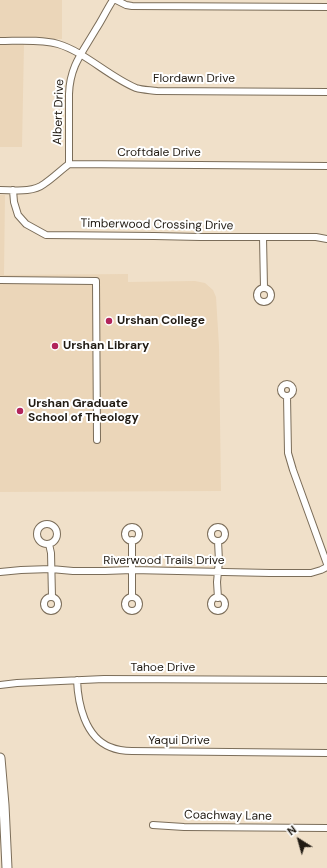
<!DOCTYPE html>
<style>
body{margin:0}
#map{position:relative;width:327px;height:868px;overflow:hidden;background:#f0e0c9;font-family:"DM Sans",sans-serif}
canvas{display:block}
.north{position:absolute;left:279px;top:820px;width:40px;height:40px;-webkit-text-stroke:3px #fff;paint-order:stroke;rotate:323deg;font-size:11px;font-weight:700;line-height:16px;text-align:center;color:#211b13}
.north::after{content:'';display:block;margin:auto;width:14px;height:18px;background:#211b13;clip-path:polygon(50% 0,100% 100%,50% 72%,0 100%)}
</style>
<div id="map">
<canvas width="327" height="868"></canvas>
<div class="north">N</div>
</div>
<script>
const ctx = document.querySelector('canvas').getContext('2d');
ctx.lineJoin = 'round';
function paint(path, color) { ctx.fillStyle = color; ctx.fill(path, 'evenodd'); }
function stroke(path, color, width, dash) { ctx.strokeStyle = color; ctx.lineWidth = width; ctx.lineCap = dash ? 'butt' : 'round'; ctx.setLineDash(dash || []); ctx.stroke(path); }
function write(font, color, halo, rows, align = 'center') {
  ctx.font = font + ' "DM Sans",sans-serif'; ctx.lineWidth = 4; ctx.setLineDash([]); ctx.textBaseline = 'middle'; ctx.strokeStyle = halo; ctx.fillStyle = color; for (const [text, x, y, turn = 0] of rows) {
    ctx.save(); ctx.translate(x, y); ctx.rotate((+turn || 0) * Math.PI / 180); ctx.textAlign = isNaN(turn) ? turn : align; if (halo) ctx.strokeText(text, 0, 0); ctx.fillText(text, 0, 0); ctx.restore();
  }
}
const built = new Path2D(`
 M0 0H62V39L0 38Z
 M24 44 22 147H0V45Z
 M0 195H5L4 275 128 274V282L195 281 205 283 213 290 216 297 219 346 221 491 0 492Z`);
const street = new Path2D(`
 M116 0 126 5 132 6 327 7
 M0 41C18 41 41 39 58 44 85 52 109 77 136 88 142 90 150 90 157 91L327 92
 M69 164V94C70 66 82 53 96 29 102 20 107 9 113 0
 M0 190C14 190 32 193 44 184 53 178 61 170 69 164L327 166
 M13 190 14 202 18 215 26 224 46 235 154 236 200 237H316L327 239
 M263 237 264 288
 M0 280 96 281 97 440
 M257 295a7 7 0 1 1 14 0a7 7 0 1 1-14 0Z
 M281 390a6 6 0 1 1 12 0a6 6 0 1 1-12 0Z
 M287 396 288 453 293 470 327 564
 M37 534a10 10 0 1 1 20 0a10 10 0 1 1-20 0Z
 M211 534a7 7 0 1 1 14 0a7 7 0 1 1-14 0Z
 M125 534a7 7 0 1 1 14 0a7 7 0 1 1-14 0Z
 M49 544 51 553 52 597
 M0 572 21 570 51 569 73 571H105L132 570 270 573H311L321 570 327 567
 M132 597V540
 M44 604a7 7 0 1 1 14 0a7 7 0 1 1-14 0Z
 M125 604a7 7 0 1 1 14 0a7 7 0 1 1-14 0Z
 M211 604a7 7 0 1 1 14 0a7 7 0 1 1-14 0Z
 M218 598 217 582 219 561 218 541
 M77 680C78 704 85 737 110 747 117 750 125 751 132 751L327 753
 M0 685 17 683 104 679 327 680
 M153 825 184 827 327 828`);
const primary = new Path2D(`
 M0 758 4 805 7 868`);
const markers = [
 [109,321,4,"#b2245b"],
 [55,346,4,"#b2245b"],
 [20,411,4,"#b2245b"]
];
const streetNames = [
 ["Flordawn Drive",194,79],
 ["Albert Drive",59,112,-88],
 ["Croftdale Drive",159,153],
 ["Timberwood Crossing Drive",157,225,1],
 ["Riverwood Trails Drive",164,561],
 ["Tahoe Drive",163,668],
 ["Yaqui Drive",179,741],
 ["Coachway Lane",228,816,1]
];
const poiNames = [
 ["Urshan College",117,321],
 ["Urshan Library",63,346],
 ["Urshan Graduate",28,404],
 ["School of Theology",28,418]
];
paint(built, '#ebd6b9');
stroke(street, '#7b6d59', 8);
stroke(primary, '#7b6d59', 11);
stroke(street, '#fff', 6);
stroke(primary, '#fff', 9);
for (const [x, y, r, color] of markers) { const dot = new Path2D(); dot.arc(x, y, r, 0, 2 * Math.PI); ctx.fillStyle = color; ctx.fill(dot); stroke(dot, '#fff', 1.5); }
write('12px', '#211b13', '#fff', streetNames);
write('bold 12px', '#211b13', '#fff', poiNames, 'left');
</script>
